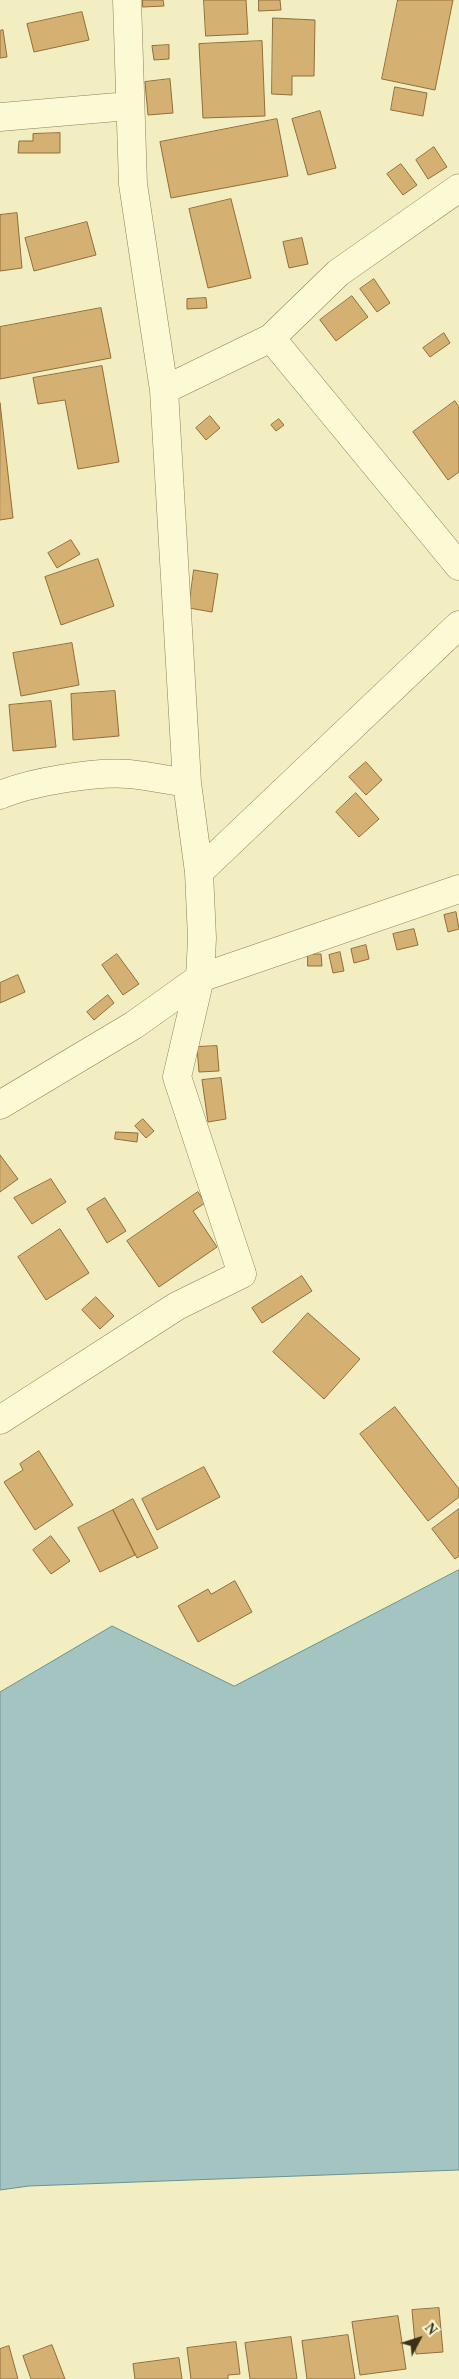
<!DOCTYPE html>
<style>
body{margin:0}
#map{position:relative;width:459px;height:2379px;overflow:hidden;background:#f2eec1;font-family:"Times New Roman",serif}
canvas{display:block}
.north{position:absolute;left:394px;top:2314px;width:50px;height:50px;-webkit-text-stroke:4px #f9f6d1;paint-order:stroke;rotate:50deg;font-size:14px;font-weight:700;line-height:20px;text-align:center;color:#3c321c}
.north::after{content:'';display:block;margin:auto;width:18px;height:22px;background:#3c321c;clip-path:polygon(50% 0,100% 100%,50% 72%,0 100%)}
</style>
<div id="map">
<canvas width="459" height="2379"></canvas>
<div class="north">N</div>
</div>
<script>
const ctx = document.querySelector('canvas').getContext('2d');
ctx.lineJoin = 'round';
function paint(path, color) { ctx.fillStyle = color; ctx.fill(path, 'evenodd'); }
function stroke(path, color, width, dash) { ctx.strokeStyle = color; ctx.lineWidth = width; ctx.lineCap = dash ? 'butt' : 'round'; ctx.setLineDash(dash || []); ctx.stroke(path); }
const water = new Path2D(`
 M459 1570V2170L29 2186 0 2190V1692L112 1626 234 1686Z`);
const building = new Path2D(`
 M143 0H163L164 6 143 7Z
 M204 0H246L248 34 206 36Z
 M259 0H280L281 10 259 11Z
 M398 0H453L435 90 382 79Z
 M82 12 89 40 34 52 27 24Z
 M273 18 315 20 314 76H292V95L272 94Z
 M3 30 7 57 0 58V31Z
 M262 41 265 116 203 118 199 44Z
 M169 45V59L154 60 152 46Z
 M170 79 173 113 148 115 145 82Z
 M395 87 427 93 423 116 391 110Z
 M320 111 336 168 308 175 292 119Z
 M277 119 288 176 171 198 160 142Z
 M60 133V153H18L19 141H33V134Z
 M434 147 447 167 428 179 416 160Z
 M401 164 417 185 403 195 387 174Z
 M231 199 251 278 208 288 189 209Z
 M17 213 22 268 0 271V215Z
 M87 222 96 255 34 271 25 238Z
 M302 238 308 264 289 268 283 242Z
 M374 279 390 303 377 312 360 289Z
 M352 296 368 317 336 341 320 320Z
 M206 298 207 308 187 309V299Z
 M101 308 111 358 0 379V327Z
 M444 333 450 343 430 357 423 348Z
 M102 366 119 462 78 469 65 400 38 404 33 378Z
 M455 401 459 407V472L448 480 413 432Z
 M0 403 13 518 0 520Z
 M210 416 220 428 206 440 196 428Z
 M279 419 284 425 276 431 271 425Z
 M71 540 80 554 57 568 48 553Z
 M98 559 114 606 61 625 45 577Z
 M194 570 218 574 212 612 189 608Z
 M72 643 79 685 21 696 13 653Z
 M115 691 119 736 73 740 71 694Z
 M51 701 56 747 13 751 9 705Z
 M366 762 382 780 366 795 349 777Z
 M356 793 379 819 359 837 336 812Z
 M456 912 459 929 448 932 444 915Z
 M414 929 418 945 397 950 393 934Z
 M366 945 369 959 354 963 351 949Z
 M340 952 344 971 333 973 329 955Z
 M117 954 139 984 123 995 102 965Z
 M308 954H321L322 966H308Z
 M18 975 25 992 0 1003V983Z
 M108 995 114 1003 94 1020 87 1012Z
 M217 1046 219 1071 199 1072 197 1047Z
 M221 1078 226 1119 208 1122 202 1080Z
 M143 1119 154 1131 146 1138 135 1126Z
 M116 1132 138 1133 137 1142 115 1139Z
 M0 1155 18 1179 0 1192Z
 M51 1179 66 1202 32 1224 14 1198Z
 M198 1192 205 1203 193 1211 217 1247 159 1287 127 1241Z
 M105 1198 126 1231 107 1243 87 1209Z
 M60 1229 89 1273 46 1300 18 1257Z
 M302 1276 312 1291 262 1323 252 1308Z
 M96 1297 114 1316 100 1329 82 1310Z
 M308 1313 360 1359 324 1399 273 1352Z
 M395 1407 459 1489V1497L428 1521 360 1434Z
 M39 1451 73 1505 35 1530 4 1482 23 1470 20 1464Z
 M204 1467 220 1497 157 1530 142 1499Z
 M133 1499 158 1548 137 1558 113 1510Z
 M459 1509V1556L455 1559 432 1529Z
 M113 1510 135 1555 100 1572 78 1528Z
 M51 1536 70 1561 51 1574 33 1550Z
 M235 1581 252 1612 198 1642 178 1606 208 1589 211 1594Z
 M439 2308 443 2352 416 2354 412 2310Z
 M398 2316 406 2369 360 2375 352 2322Z
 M348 2335 355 2379H307L302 2341Z
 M291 2337 297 2379H250L245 2343Z
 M236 2342 240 2374 228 2375V2379H191L187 2348Z
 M52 2345 65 2379H31L23 2356Z
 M9 2346 18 2379H0V2349Z
 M179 2358 182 2379H135L133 2364Z`);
const street = new Path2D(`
 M127 0 133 184 164 390 187 783 199 872
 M0 117 129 106
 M271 338 459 566
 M164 390 271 338 338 273 459 188
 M0 795C31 782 96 771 129 774 149 776 168 780 187 783
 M0 1105 134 1025 200 978 459 889
 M0 1420 177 1306 242 1274 177 1077 200 978 202 938 199 872 459 625`);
paint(water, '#a4c4c2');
stroke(water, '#6a9392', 1);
paint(building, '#d4b073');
stroke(building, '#906e39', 1);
stroke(street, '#8e8056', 29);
stroke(street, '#fcf9d5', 28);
</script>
